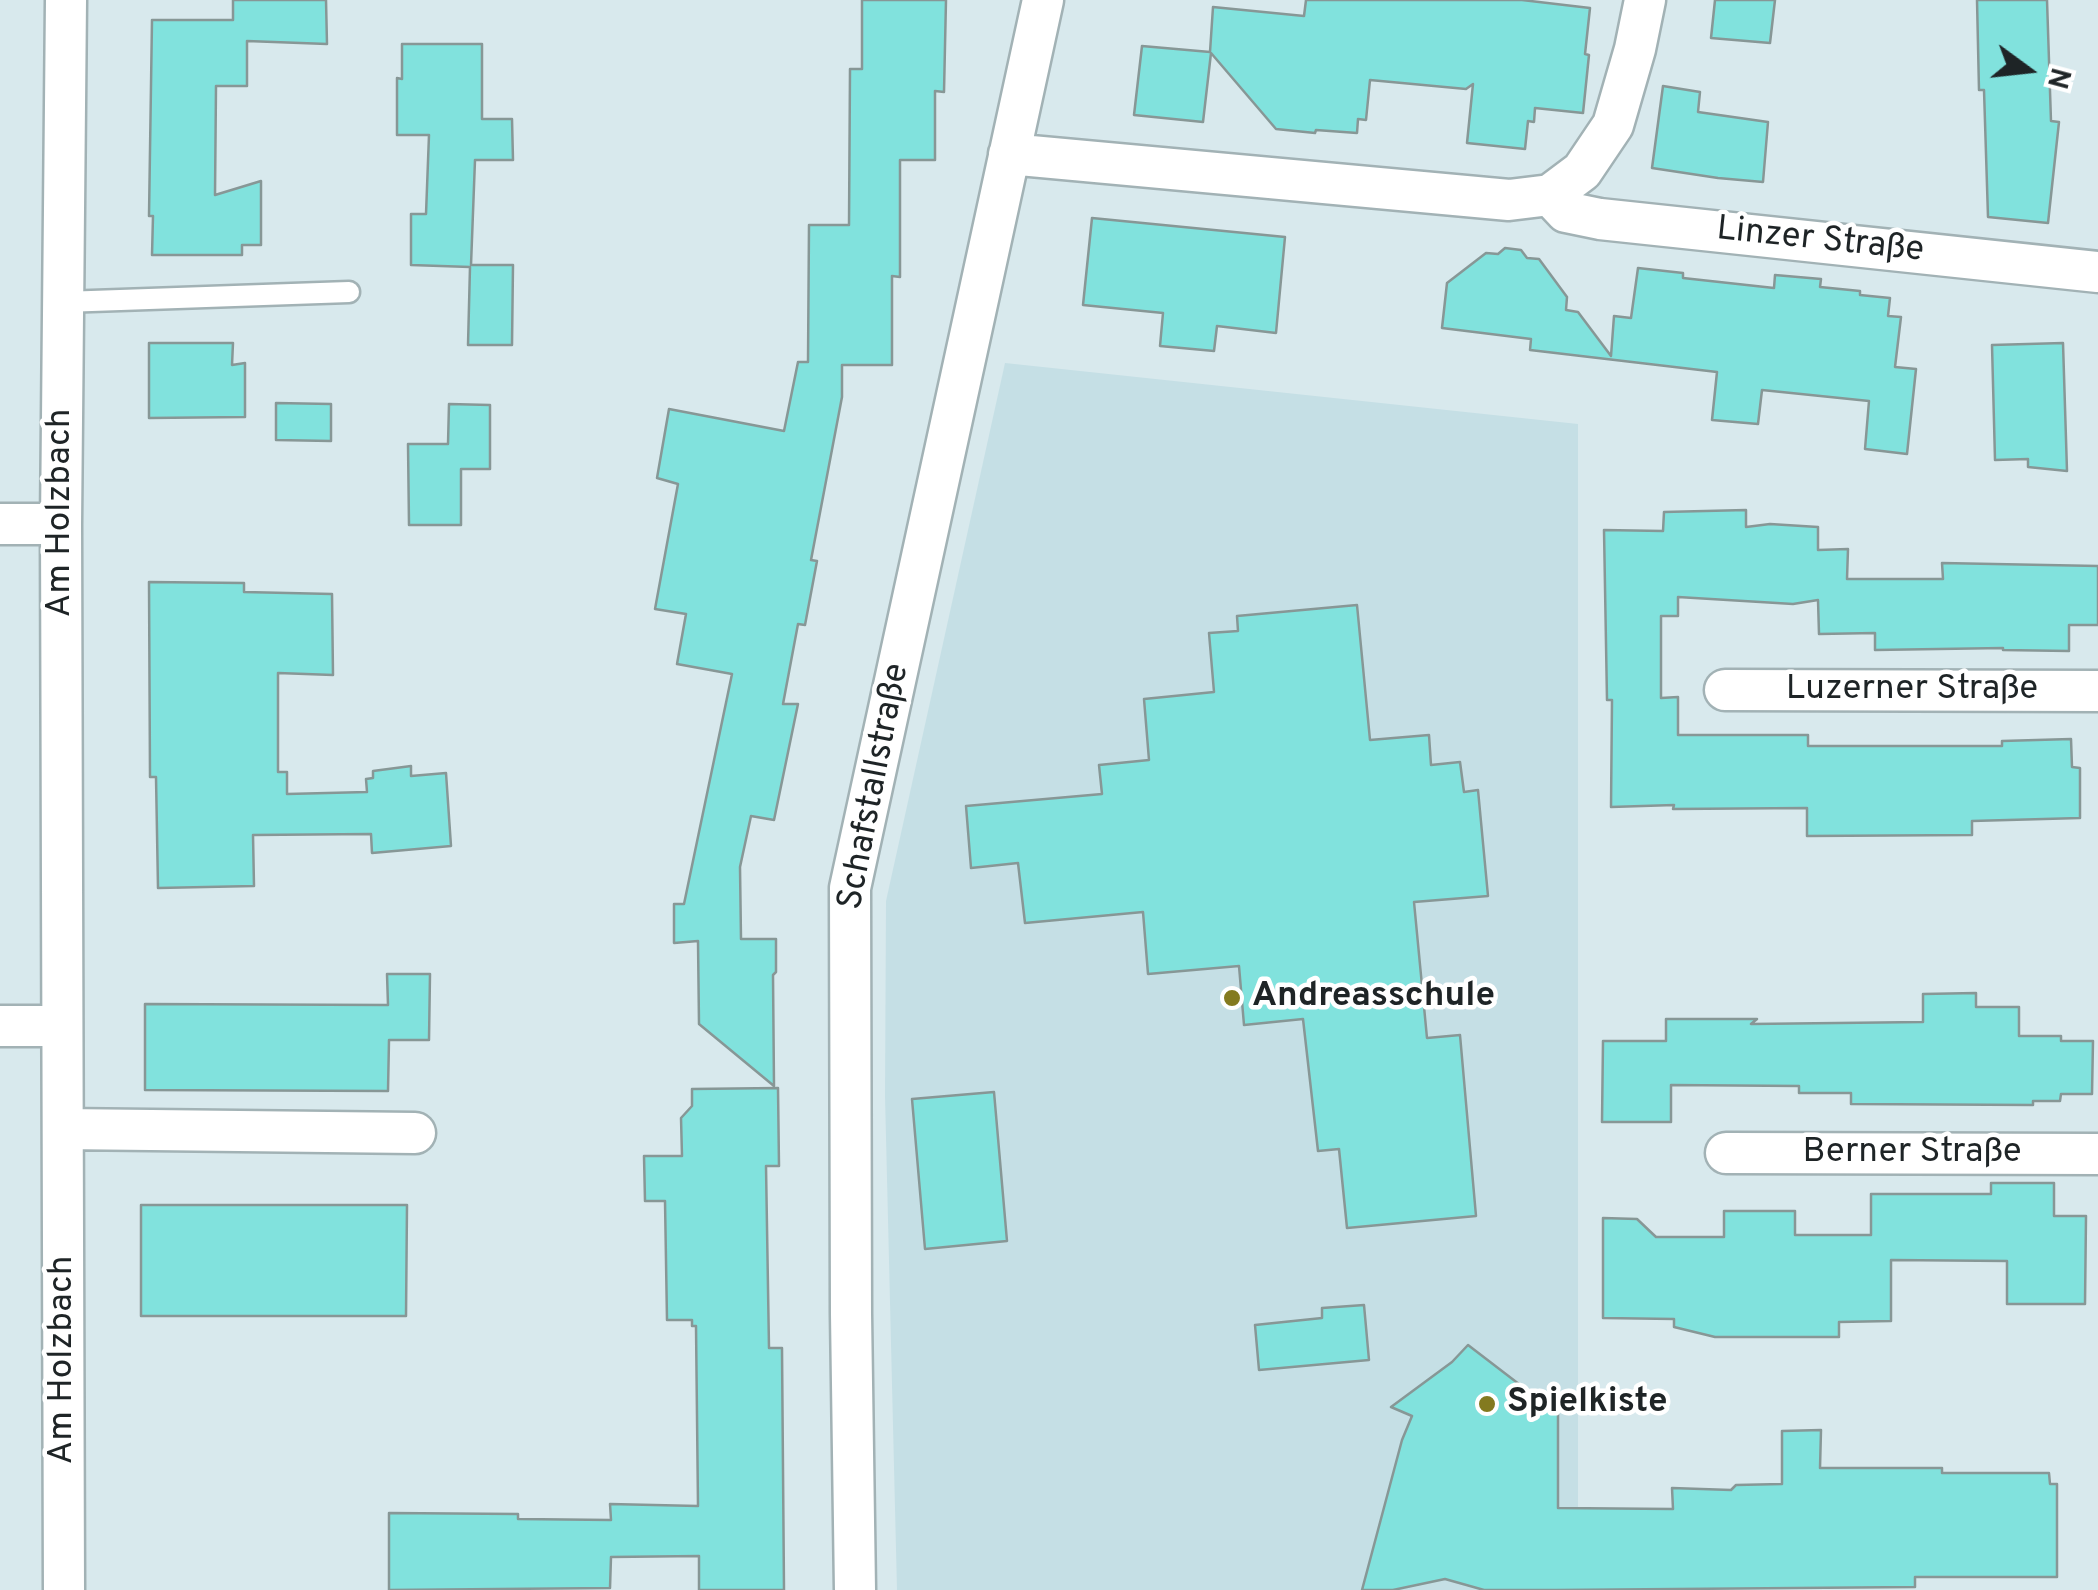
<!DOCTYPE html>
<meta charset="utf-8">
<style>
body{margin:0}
#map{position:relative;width:2098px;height:1590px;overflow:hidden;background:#d8e9ed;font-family:Overpass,sans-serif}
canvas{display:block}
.north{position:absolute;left:1978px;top:20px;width:100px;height:100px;-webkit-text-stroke:8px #fff;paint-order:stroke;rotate:105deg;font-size:28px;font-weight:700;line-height:40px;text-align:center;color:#1e2426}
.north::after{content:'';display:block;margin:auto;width:35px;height:45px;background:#1e2426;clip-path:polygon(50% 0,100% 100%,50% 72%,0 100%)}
</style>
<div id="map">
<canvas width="2098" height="1590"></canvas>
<div class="north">N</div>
</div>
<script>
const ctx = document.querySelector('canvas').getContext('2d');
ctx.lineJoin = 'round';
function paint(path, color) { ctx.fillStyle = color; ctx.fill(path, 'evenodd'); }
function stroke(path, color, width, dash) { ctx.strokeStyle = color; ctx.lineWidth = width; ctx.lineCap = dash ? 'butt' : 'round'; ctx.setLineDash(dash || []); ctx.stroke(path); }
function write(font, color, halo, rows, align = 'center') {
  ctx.font = font + ' Overpass,sans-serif'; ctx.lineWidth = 9; ctx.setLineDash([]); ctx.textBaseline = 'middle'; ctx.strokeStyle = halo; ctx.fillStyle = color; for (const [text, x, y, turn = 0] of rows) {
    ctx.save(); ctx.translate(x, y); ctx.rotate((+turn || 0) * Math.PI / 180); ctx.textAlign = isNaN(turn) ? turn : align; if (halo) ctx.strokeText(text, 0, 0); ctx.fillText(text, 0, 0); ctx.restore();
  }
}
const built = new Path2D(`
 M1005 363 1578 424V1590H897L885 1096 886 901Z`);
const building = new Path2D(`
 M233 0H326L327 44 247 41V86H216L215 195 261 181V245H242V255H152L153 216H149L152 20H233Z
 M862 0H946L944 92 935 91V160H900V277L892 276V365H842V397L811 560 817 561 805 625 798 624 783 704H798L774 820 751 816 740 867 741 939H776V972L773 975 774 1086 699 1024 698 941 674 943V904H684L732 674 677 664 686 614 655 609 678 484 657 478 669 409 784 431 798 362H808L809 225H849L850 69H862Z
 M1306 0H1522L1590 8 1585 54 1589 55 1583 113 1535 108 1534 122 1528 121 1525 149 1467 143 1473 84 1466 89 1370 80 1366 120 1358 119 1357 133 1316 130 1315 133 1276 129 1211 53 1203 122 1134 115 1142 46 1210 52 1213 7 1304 16Z
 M1715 0H1775L1770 43 1711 38Z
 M1977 0H2047L2051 121 2059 122 2048 223 1988 217 1984 90H1979Z
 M402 44H482V119H512L513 160H475L471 265H513L512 345H468L470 267 411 265V214H426L429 135H397V78L402 79Z
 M1663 86 1700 92 1698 112 1768 122 1763 182 1718 178 1652 168Z
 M1092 218 1285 237 1276 333 1217 326 1214 351 1160 346 1163 313 1083 305Z
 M1505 248 1521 250 1527 258 1539 259 1567 297 1566 310 1578 312 1611 356 1614 316 1631 318 1638 268 1683 273V278L1774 288 1775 275 1821 279 1820 287 1860 291V295L1890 298 1888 316 1901 317 1895 367 1916 369 1907 454 1865 449 1869 401 1762 390 1758 424 1712 420 1717 372 1530 350 1531 339 1442 328 1447 283 1486 253 1498 254Z
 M149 343H233L232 365 245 363V417L149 418Z
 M2063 343 2067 471 2028 467V459L1995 460 1992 345Z
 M276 403 331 404V441L276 440Z
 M449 404 490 405V469H461V525H409L408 444H448Z
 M1746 510V527L1770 524 1818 527V550L1848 549 1847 579H1943L1942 563 2098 566V625H2069V651L2003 650V648L1875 650V633L1819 634 1818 600 1793 604 1678 597V616H1661V698L1678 697V735H1808V746H2002V741L2071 739 2072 767 2080 768V818L1972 821V835L1807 836V808L1673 809 1674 805 1611 807 1612 700H1607L1604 530 1663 531 1664 512Z
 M149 582 244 583V592L332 594 333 675 278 673V772H287V794L367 792 366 779 373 778V771L411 766V776L446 773 451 846 372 853 371 834 253 835 254 886 158 888 156 777H150Z
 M1357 605 1370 740 1429 735 1431 765 1460 762 1464 792 1478 790 1488 896 1414 902 1427 1038 1460 1035 1476 1216 1347 1228 1339 1149 1318 1151 1303 1019 1244 1025 1239 966 1148 974 1143 912 1025 923 1018 863 971 868 966 806 1102 794 1099 765 1149 760 1144 699 1214 692 1209 633 1238 631 1237 616Z
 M387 974H430L429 1040H389L388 1091 145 1090V1004L388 1005Z
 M1976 993V1007H2019V1036H2061V1041H2093L2092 1094H2061L2060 1101H2033V1105L1851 1104V1093H1799V1086L1671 1085V1122H1602L1603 1041H1666V1019H1757L1751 1024 1923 1022V994Z
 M778 1088 779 1166H766L769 1348H782L784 1590H699V1556L611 1557 610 1588 389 1590V1513L518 1514V1519L611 1520 610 1504 698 1506 696 1326H692V1320H667L665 1201H645L644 1156H682L681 1118 692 1106V1089Z
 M994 1092 1007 1241 925 1249 912 1099Z
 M1991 1183H2054V1216H2086L2085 1304H2007V1261L1891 1260V1321L1839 1322V1337H1715L1674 1327V1319L1603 1318V1218L1637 1219 1656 1237H1724V1211H1795V1235H1871V1194H1991Z
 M141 1205H407L406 1316H141Z
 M1364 1305 1369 1360 1259 1370 1255 1325 1322 1318V1308Z
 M1468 1345 1558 1414V1508L1673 1509 1672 1488 1731 1490 1736 1485 1782 1484V1431L1821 1430 1820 1468H1942V1473H2049L2050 1484H2057V1577H1915V1587L1557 1590H1484L1445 1579 1393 1590H1362L1402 1440 1412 1416 1391 1407 1452 1362Z`);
const lane = new Path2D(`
 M63 302 349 292`);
const street = new Path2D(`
 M1009 154 1509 200 1550 195 1582 171 1613 125 1635 49 1645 0
 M1550 195 1566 212 1600 219 2098 272
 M0 524H61
 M1725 690 2098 691
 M0 1026H62
 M63 1129 415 1133
 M1726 1153 2098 1154
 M64 1590 61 524 66 0
 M855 1590 851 1314 850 888 1043 0`);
const markers = [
 [1232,998,10,"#837a1f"],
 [1487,1404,10,"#837a1f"]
];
const streetNames = [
 ["Linzer Straße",1820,242,6],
 ["Am Holzbach",62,513,-90],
 ["Luzerner Straße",1912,691],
 ["Schafstallstraße",876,787,-79],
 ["Berner Straße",1912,1154],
 ["Am Holzbach",64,1360,-90]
];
const poiNames = [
 ["Andreasschule",1252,998],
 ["Spielkiste",1507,1404]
];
paint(built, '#c5dfe5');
paint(building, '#81e2dd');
stroke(building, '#879796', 2.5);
stroke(lane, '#a2b2b5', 25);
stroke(street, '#a2b2b5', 45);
stroke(lane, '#fff', 20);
stroke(street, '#fff', 40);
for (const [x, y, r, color] of markers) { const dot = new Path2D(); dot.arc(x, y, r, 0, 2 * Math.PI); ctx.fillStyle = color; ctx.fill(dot); stroke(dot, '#fff', 4); }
write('35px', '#1e2426', '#fff', streetNames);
write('bold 35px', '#1e2426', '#fff', poiNames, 'left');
</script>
